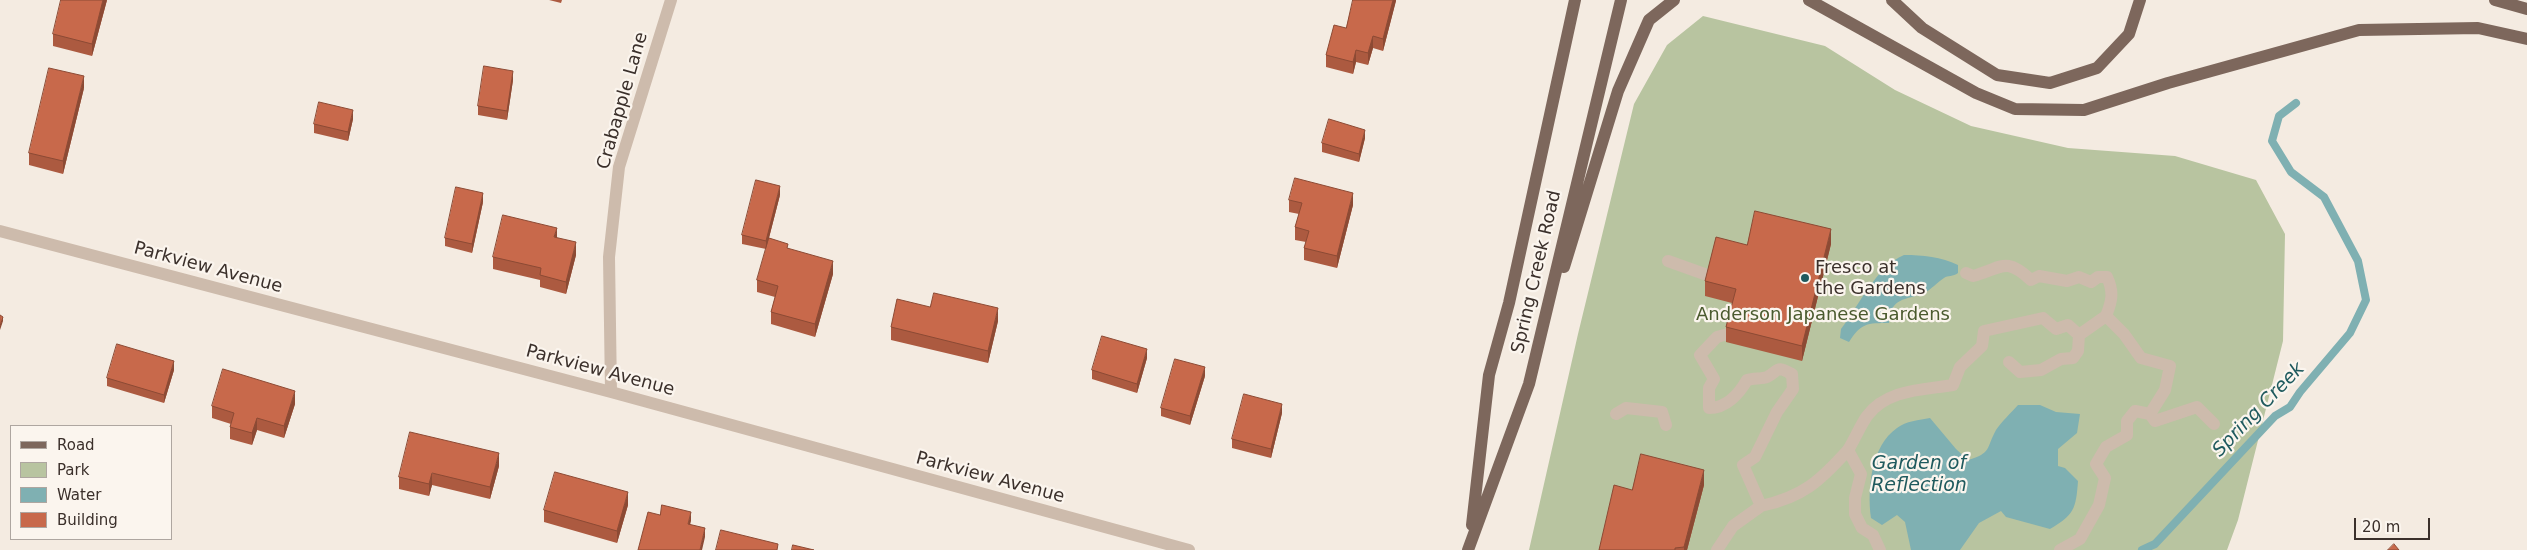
<!DOCTYPE html>
<style>
body{margin:0}
#map{position:relative;width:2527px;height:550px;overflow:hidden;background:#f4ebe1;font-family:"DejaVu Sans",sans-serif}
canvas{display:block}
.legend{position:absolute;left:10px;top:425px;width:162px;height:115px;box-sizing:border-box;background:#fbf5ee;border:1px solid #aea6a0;margin:0;padding:6px 9px;list-style:none;font-size:15px;color:#3b302b}
.legend li{display:flex;align-items:center;gap:10px;height:25px}
.legend b{width:25px;border:1px solid #aea6a0}
.scale{position:absolute;left:2354px;top:518px;width:76px;height:22px;box-sizing:border-box;border:2px solid #3b302b;border-top:0;padding-left:6px;font-size:15px;line-height:18px;white-space:nowrap;color:#3b302b;-webkit-text-stroke:4px #fbf5ee;paint-order:stroke}
</style>
<div id="map">
<canvas width="2527" height="550"></canvas>
<ul class="legend">
<li><b style="height:6px;background:#7d675c"></b>Road</li>
<li><b style="height:14px;background:#b8c4a0"></b>Park</li>
<li><b style="height:14px;background:#7fb0b2"></b>Water</li>
<li><b style="height:14px;background:#c8694b"></b>Building</li>
</ul>
<div class="scale">20 m</div>
</div>
<script>
const ctx = document.querySelector('canvas').getContext('2d');
ctx.lineJoin = 'round';
function paint(path, color) { ctx.fillStyle = color; ctx.fill(path, 'evenodd'); }
function stroke(path, color, width, dash) { ctx.strokeStyle = color; ctx.lineWidth = width; ctx.lineCap = dash ? 'butt' : 'round'; ctx.setLineDash(dash || []); ctx.stroke(path); }
function write(font, color, halo, rows, align = 'center') {
  ctx.font = font + ' "DejaVu Sans",sans-serif'; ctx.lineWidth = 4.5; ctx.setLineDash([]); ctx.textBaseline = 'middle'; ctx.strokeStyle = halo; ctx.fillStyle = color; for (const [text, x, y, turn = 0] of rows) {
    ctx.save(); ctx.translate(x, y); ctx.rotate((+turn || 0) * Math.PI / 180); ctx.textAlign = isNaN(turn) ? turn : align; if (halo) ctx.strokeText(text, 0, 0); ctx.fillText(text, 0, 0); ctx.restore();
  }
}
const green = new Path2D(`
 M1703 16 1825 46 1895 90 1971 126 2068 148 2175 156 2256 180 2285 234 2283 341 2238 520 2227 550H1529L1578 334 1634 104 1667 45Z`);
const water = new Path2D(`
 M1904 255C1923 255 1941 257 1958 265V273C1953 277 1948 275 1944 278 1936 283 1932 289 1924 293 1905 301 1891 296 1889 323 1867 323 1861 323 1849 342L1840 338 1841 329C1860 304 1876 267 1904 255Z
 M2018 405H2040L2056 412 2080 414 2077 433 2058 449V466L2065 468 2078 481C2076 509 2074 515 2050 529L2006 517 2001 511 1979 523 1960 550H1911L1905 522 1897 515 1882 525 1871 518C1867 489 1871 446 1897 428 1906 421 1919 420 1930 418L1956 449 1968 460C1992 453 1986 448 1996 430 2002 421 2011 413 2018 405Z`);
const stream = new Path2D(`
 M2142 550 2155 544 2275 416 2290 407 2300 392 2350 333 2366 300 2358 261 2324 197 2291 172 2272 141 2279 116 2296 103`);
const minor = new Path2D(`
 M0 231 611 392 1189 550
 M1668 261 1710 276
 M1966 273 1973 276C2002 268 2005 256 2031 280L2039 276 2067 281 2079 277 2091 282 2098 277H2107C2114 292 2112 301 2106 316
 M2009 362 2020 372 2041 370 2061 359 2073 358 2078 351 2079 335
 M611 392 609 257 619 167 671 0
 M1616 414 1626 408 1662 412 1666 425
 M2150 414 2155 421 2197 407 2214 424
 M1848 450C1855 439 1860 426 1867 416 1887 389 1923 390 1953 385L1960 367 1982 346 1984 331 2043 318 2056 329 2068 325 2079 335 2106 316 2124 334 2141 358 2170 366 2165 390 2150 414 2135 411 2127 421V435L2106 447 2096 464 2105 478 2099 505 2080 539 2060 550
 M1761 506C1803 497 1820 481 1848 450L1861 474 1855 498V514L1862 528 1873 535 1880 550
 M1717 550 1733 526 1761 506 1743 465 1755 457 1777 412 1793 389 1792 374C1775 365 1780 370 1767 377 1762 379 1754 378 1747 380 1739 394 1726 408 1709 408V388L1714 379 1700 355 1717 337 1728 334`);
const major = new Path2D(`
 M1809 0 1976 93 2015 109 2084 110 2168 83 2359 30 2478 28 2527 39
 M1892 0 1922 28 1997 75 2050 83 2097 68 2129 34 2140 0
 M2495 0 2527 9
 M1564 267 1618 91 1649 20 1674 0
 M1472 525 1489 375 1509 303 1575 0
 M1468 550 1529 384 1621 0`);
const wall = new Path2D(`
 M107 0 92 56 53 46V34Z
 M549 0H562L561 3Z
 M1396 0 1383 51 1373 48 1368 65 1356 62 1353 74 1326 67V55L1346 28Z
 M513 80 507 120 478 115V106Z
 M84 88 63 174 29 165V153Z
 M353 119 348 141 314 133V124Z
 M1365 138 1359 162 1322 152V143Z
 M780 195 769 238 833 274 815 337 771 324V312L775 297 757 292V280L766 249 742 244V235Z
 M1289 200 1353 205 1337 268 1304 260V248L1306 242 1295 240V227L1299 214 1289 212Z
 M483 202 472 253 445 246V238Z
 M557 238 576 255 566 294 540 287V280L493 269V257Z
 M1831 244 1802 361 1726 342V327L1732 303 1705 296V281L1747 245Z
 M930 307 998 321 988 363 891 340V327Z
 M1147 358 1137 393 1092 379V370Z
 M174 370 164 403 107 386V378Z
 M1205 376 1190 425 1161 416V408Z
 M295 404 284 438 257 430 252 445 230 439V427L231 424 212 418V406Z
 M1282 413 1271 458 1232 448V439Z
 M499 466 490 499 432 485 429 496 399 489V477Z
 M1704 485 1687 550H1599L1632 490Z
 M628 505 617 543 544 522V510Z`);
const shadedWall = new Path2D(`
 M103 0H107L92 56V44Z
 M1393 0H1396V1L1383 51V39Z
 M1373 36V48L1368 65V53Z
 M1356 50V62L1353 74V62Z
 M513 71V80L507 120V111Z
 M84 76V88L63 174V161Z
 M353 110V119L348 141V132Z
 M1365 130V138L1359 162V154Z
 M780 186V195L766 249V241Z
 M483 193V202L472 253V244Z
 M1353 193V205L1337 268V256Z
 M557 228V240L554 237Z
 M1831 229V244L1802 361V346Z
 M576 242V255L566 294V282Z
 M833 261V274L815 337V324Z
 M998 308V321L988 363V351Z
 M3 317V321L0 330V326Z
 M1147 349V358L1137 393V384Z
 M174 361V370L164 403V395Z
 M1205 367V376L1190 425V416Z
 M295 391V404L284 438V426Z
 M1282 404V413L1271 458V449Z
 M257 418V430L252 445V433Z
 M499 453V466L490 499V487Z
 M1704 470V485L1687 550H1684V547Z
 M432 473V485L429 496V484Z
 M628 492V505L617 543V531Z
 M691 512V521L688 533V524Z
 M705 528V537L702 550H700Z`);
const building = new Path2D(`
 M61 0H103L92 44 53 34Z
 M1353 0H1393L1383 39 1373 36 1368 53 1356 50 1353 62 1326 55 1334 25 1346 28Z
 M484 66 513 71 507 111 478 106Z
 M49 68 84 76 63 161 29 153Z
 M319 102 353 110 348 132 314 124Z
 M1329 119 1365 130 1359 154 1322 143Z
 M1295 178 1353 193 1337 256 1304 248 1309 231 1295 227 1302 203 1289 200Z
 M756 180 780 186 766 241 742 235Z
 M456 187 483 193 472 244 445 238Z
 M1755 211 1831 229 1802 346 1726 327 1736 289 1705 281 1716 237 1747 245Z
 M503 215 557 228 554 237 576 242 566 282 540 275 541 268 493 257Z
 M769 238 788 244 787 248 833 261 815 324 771 312 778 286 757 280Z
 M934 293 998 308 988 351 891 327 897 299 930 307Z
 M0 315 3 317 0 326Z
 M1102 336 1147 349 1137 384 1092 370Z
 M117 344 174 361 164 395 107 378Z
 M1175 359 1205 367 1190 416 1161 408Z
 M223 369 295 391 284 426 257 418 252 433 230 427 234 413 212 406Z
 M1244 394 1282 404 1271 449 1232 439Z
 M410 432 499 453 490 487 432 473 429 484 399 477Z
 M1641 454 1704 470 1684 547 1675 548V550H1599L1614 485 1632 490Z
 M555 472 628 492 617 531 544 510Z
 M662 505 691 512 688 524 705 528 700 550H638L648 512 660 515Z
 M721 530 778 544 777 550H716Z
 M2394 544 2399 550H2388Z
 M793 545 814 550H792Z`);
const markers = [
 [1805,278,5,"#1f5a5e"]
];
const streetNames = [
 ["Crabapple Lane",623,101,-74],
 ["Parkview Avenue",208,268,15],
 ["Spring Creek Road",1537,272,-77],
 ["Parkview Avenue",600,371,15],
 ["Parkview Avenue",990,478,15]
];
const poiNames = [
 ["Fresco at",1815,268],
 ["the Gardens",1815,289]
];
const parkNames = [
 ["Anderson Japanese Gardens",1823,315]
];
const waterNames = [
 ["Spring Creek",2259,410,-46],
 ["Garden of",1919,464],
 ["Reflection",1919,486]
];
paint(green, '#b8c4a0');
paint(water, '#7fb0b2');
stroke(stream, '#7fb0b2', 8);
stroke(minor, '#cdbbac', 12);
stroke(major, '#7d675c', 12);
paint(wall, '#ac5a40');
paint(shadedWall, '#8c4a34');
paint(building, '#c8694b');
stroke(building, '#8c4a34', 1);
for (const [x, y, r, color] of markers) { const dot = new Path2D(); dot.arc(x, y, r, 0, 2 * Math.PI); ctx.fillStyle = color; ctx.fill(dot); stroke(dot, '#fbf5ee', 2); }
write('18px', '#3b302b', '#fbf5ee', streetNames);
write('18px', '#3b302b', '#fbf5ee', poiNames, 'left');
write('18px', '#4a5a2e', '#fbf5ee', parkNames);
write('italic 19px', '#1f5a5e', '#fbf5ee', waterNames);
</script>
